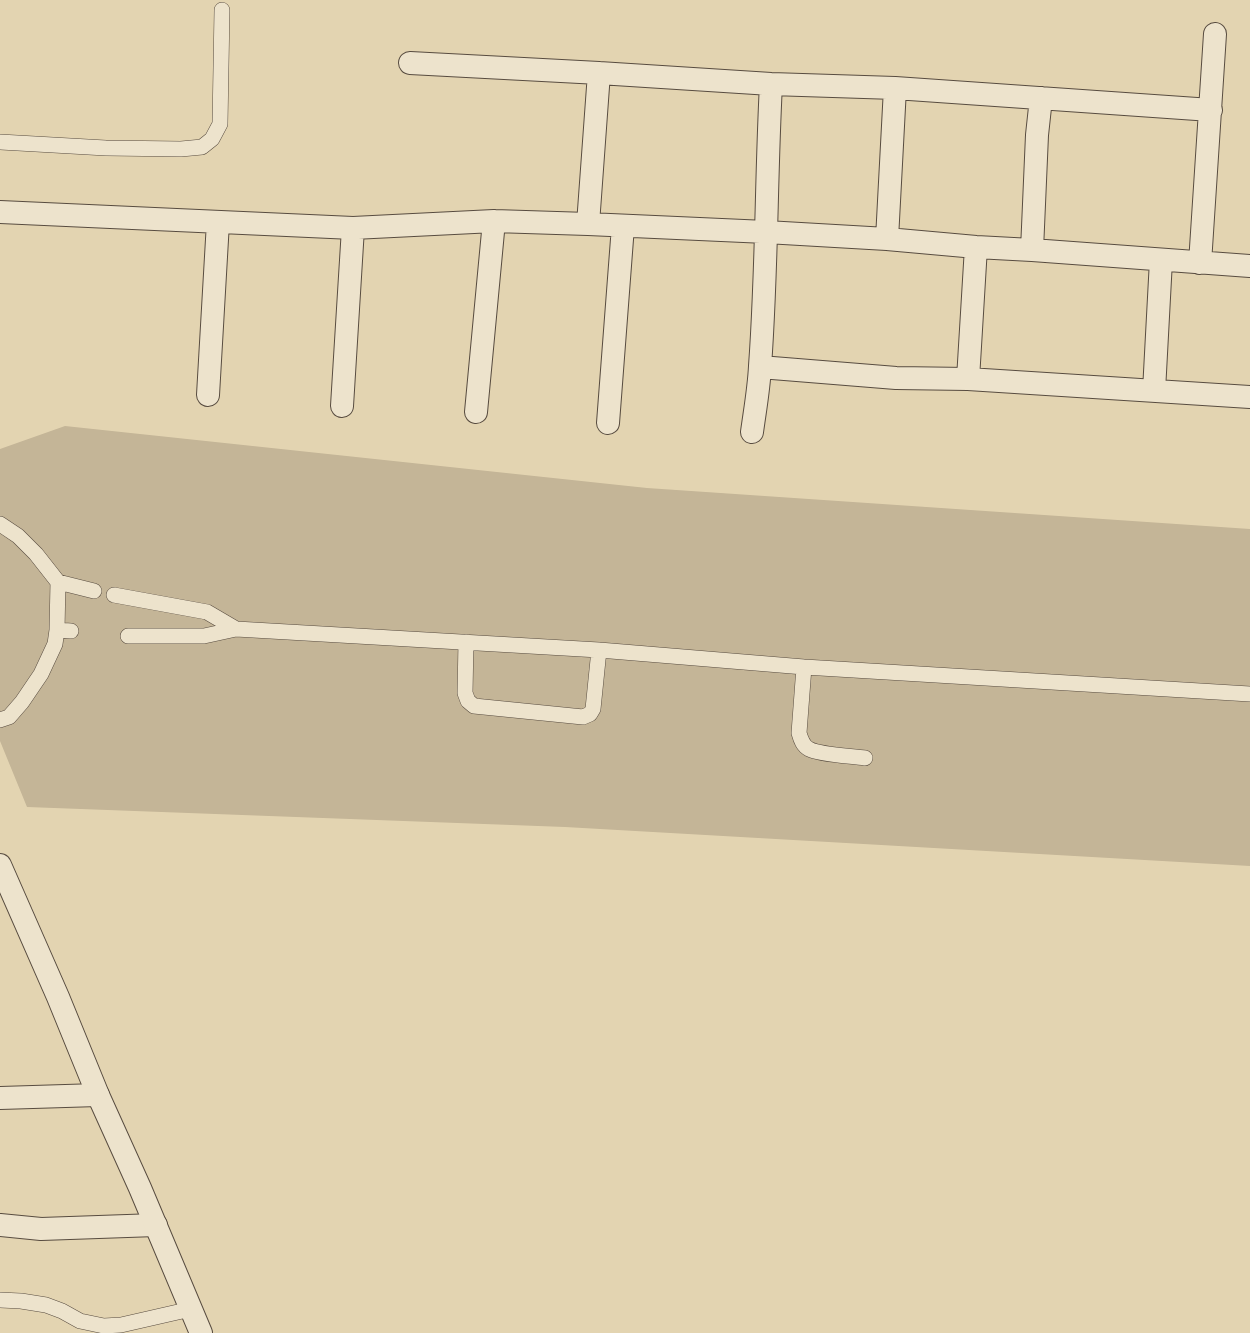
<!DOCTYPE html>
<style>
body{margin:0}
canvas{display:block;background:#e3d4b1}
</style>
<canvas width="1250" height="1333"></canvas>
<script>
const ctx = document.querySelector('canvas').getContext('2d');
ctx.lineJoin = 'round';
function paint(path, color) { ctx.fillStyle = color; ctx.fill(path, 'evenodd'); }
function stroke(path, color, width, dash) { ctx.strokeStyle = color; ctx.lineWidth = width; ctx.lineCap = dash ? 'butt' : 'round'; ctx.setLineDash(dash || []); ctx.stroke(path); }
const green = new Path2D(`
 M65 426 647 488 1250 529V866L565 827 27 807 0 741V449Z`);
const service = new Path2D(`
 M0 142 106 148 181 149 202 147 212 139 220 124 222 10
 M0 524 18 536 36 554 58 582 94 591
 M114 595 207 612 236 629
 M57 630 58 582
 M128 636H204L236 629 599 650 804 667 1250 694
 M466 642 465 693 468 701 474 706 583 717 590 714 593 709 599 650
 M804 667 799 733C801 740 803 746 809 749 820 755 852 756 865 758
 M0 720 9 717 22 702 41 674 55 644 57 630 71 631
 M0 1300 21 1301 46 1305 62 1311 80 1321 104 1326 121 1325 191 1309`);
const minor = new Path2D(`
 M410 63 599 73 771 84 895 88 1211 110
 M0 212 353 228 494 221 588 224 766 232 887 239 976 247 1032 250 1250 266
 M588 224 599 73
 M887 239 895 88
 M1032 250 1037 135 1041 98
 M1200 263 1215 34
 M760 367 896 378 968 379 1250 397
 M968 379 976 247
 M1154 391 1161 260
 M208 395 218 222
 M342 406 353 228
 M476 412 494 221
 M608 423 623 226
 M752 432C755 410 759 388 760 366 767 272 766 178 771 84
 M0 1098 98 1095
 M0 1225 41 1229 156 1225`);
const tertiary = new Path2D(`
 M0 865 58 997 98 1095 140 1188 201 1333`);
paint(green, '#c4b597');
stroke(service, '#584c40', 16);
stroke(minor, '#584c40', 24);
stroke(tertiary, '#584c40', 24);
stroke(service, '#ede3cc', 15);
stroke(minor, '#ede3cc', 22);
stroke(tertiary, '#ede3cc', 22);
</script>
